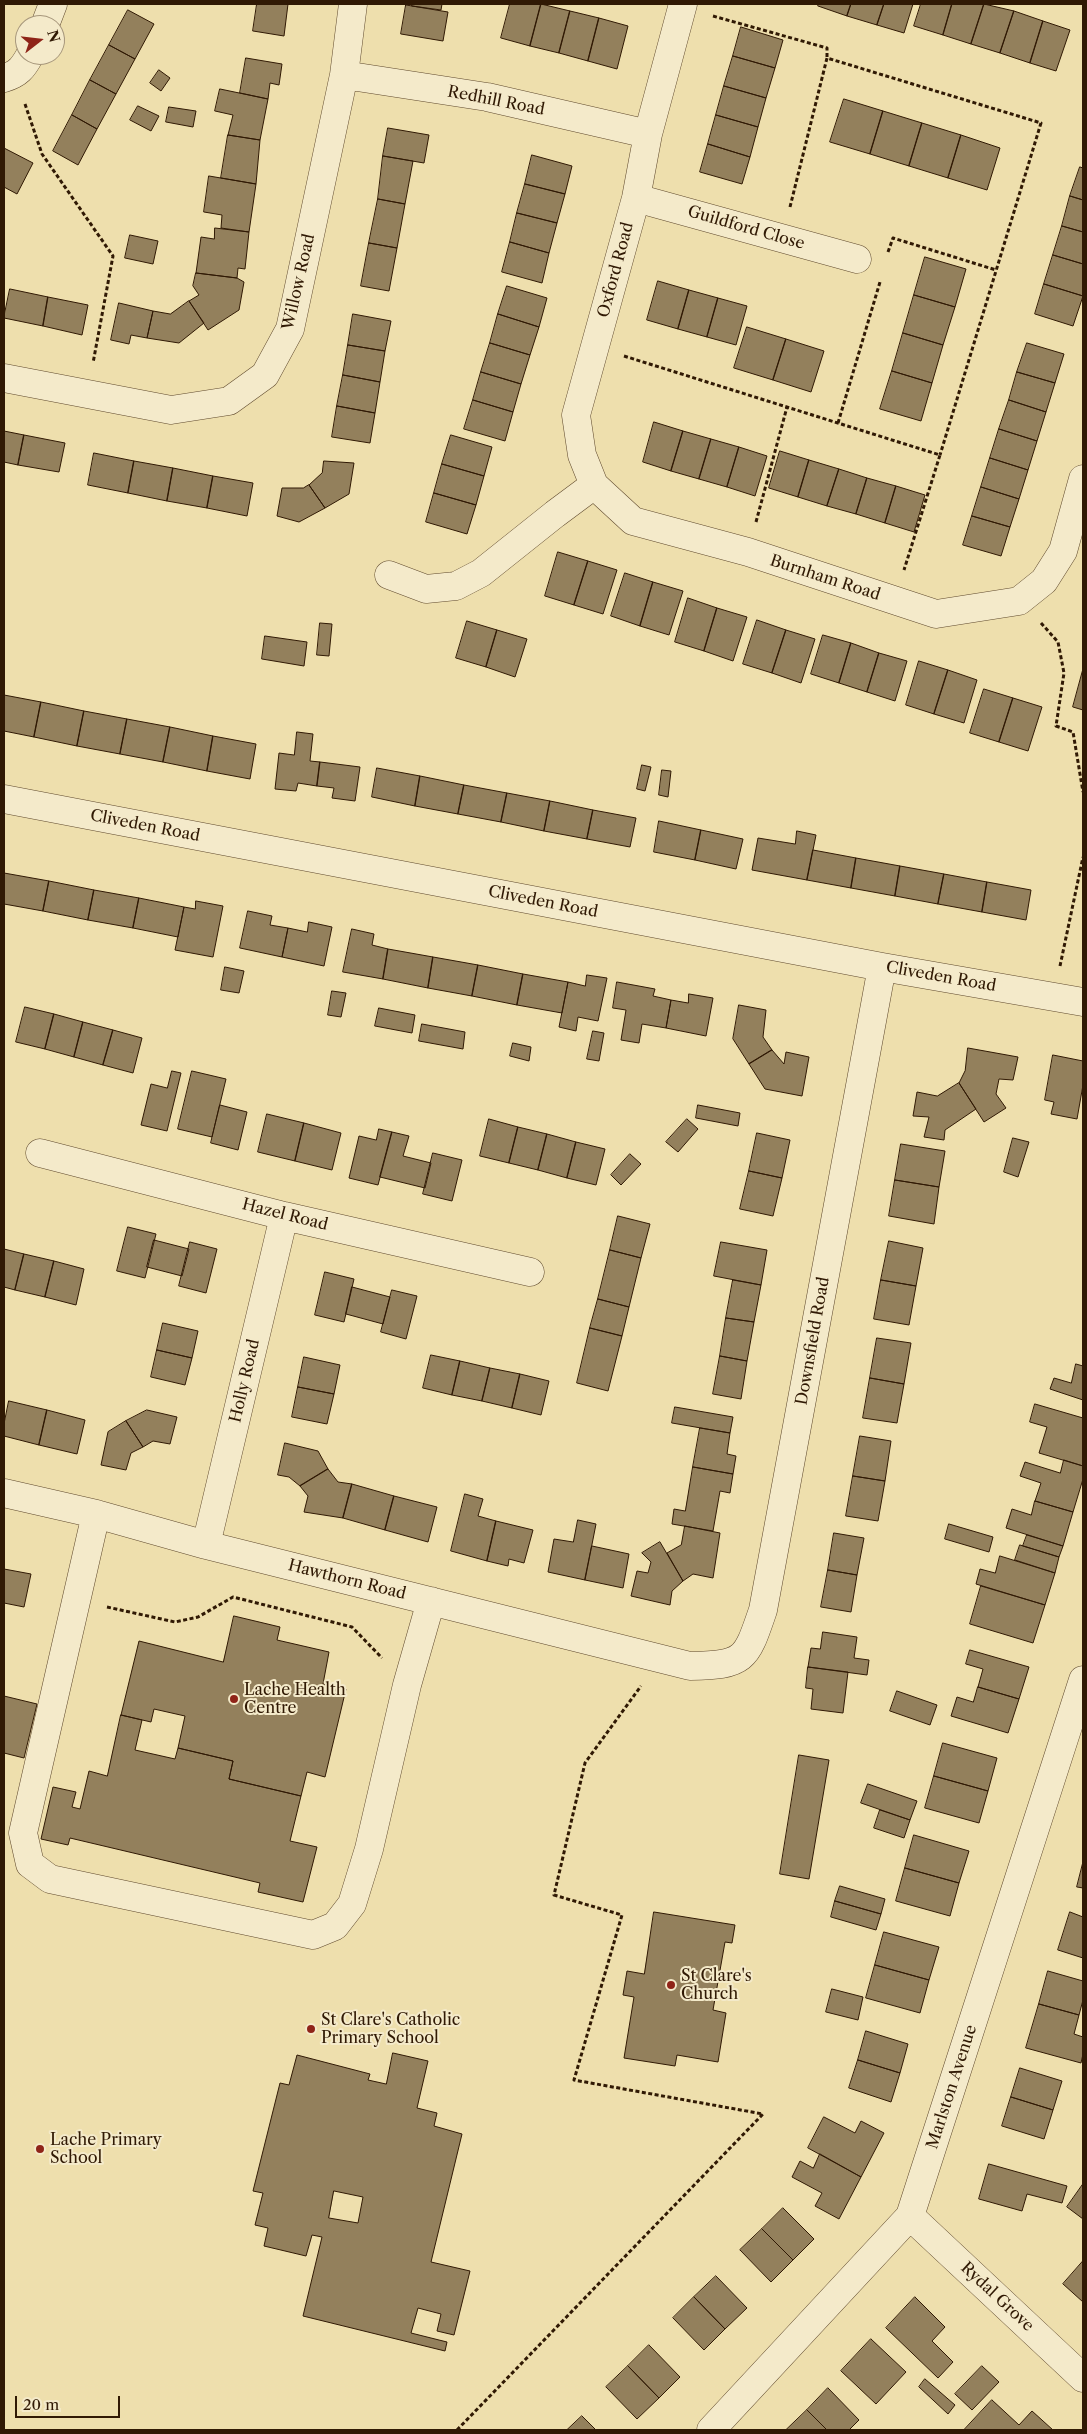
<!DOCTYPE html>
<style>
body{margin:0}
#map{position:relative;width:1087px;height:2434px;overflow:hidden;background:#eedfad;font-family:"Libre Caslon Text",serif}
canvas{display:block}
.frame{position:absolute;inset:0;border:5px solid #301904;pointer-events:none}
.north{position:absolute;left:15px;top:15px;width:50px;height:50px;box-sizing:border-box;background:#f4eaca;border:1px solid #a6967b;border-radius:50%;rotate:74deg;font-size:14px;font-weight:700;line-height:20px;text-align:center;color:#301904}
.north::after{content:'';display:block;margin:auto;width:18px;height:22px;background:#8f2418;clip-path:polygon(50% 0,100% 100%,50% 72%,0 100%)}
.scale{position:absolute;left:15px;top:2396px;width:105px;height:22px;box-sizing:border-box;border:2px solid #301904;border-top:0;padding-left:6px;font-size:15px;line-height:18px;white-space:nowrap;color:#301904;-webkit-text-stroke:4px #f4eaca;paint-order:stroke}
</style>
<div id="map">
<canvas width="1087" height="2434"></canvas>
<div class="frame"></div>
<div class="north">N</div>
<div class="scale">20 m</div>
</div>
<script>
const ctx = document.querySelector('canvas').getContext('2d');
ctx.lineJoin = 'round';
function paint(path, color) { ctx.fillStyle = color; ctx.fill(path, 'evenodd'); }
function stroke(path, color, width, dash) { ctx.strokeStyle = color; ctx.lineWidth = width; ctx.lineCap = dash ? 'butt' : 'round'; ctx.setLineDash(dash || []); ctx.stroke(path); }
function write(font, color, halo, rows, align = 'center') {
  ctx.font = font + ' "Libre Caslon Text",serif'; ctx.lineWidth = 4; ctx.setLineDash([]); ctx.textBaseline = 'middle'; ctx.strokeStyle = halo; ctx.fillStyle = color; for (const [text, x, y, turn = 0] of rows) {
    ctx.save(); ctx.translate(x, y); ctx.rotate((+turn || 0) * Math.PI / 180); ctx.textAlign = isNaN(turn) ? turn : align; if (halo) ctx.strokeText(text, 0, 0); ctx.fillText(text, 0, 0); ctx.restore();
  }
}
const building = new Path2D(`
 M257 4H288L284 36 253 31Z
 M412 4H442L441 10 412 6Z
 M510 4H541L530 46 501 38Z
 M541 4 570 11 559 53 530 46Z
 M819 4H851L847 16 818 6Z
 M851 4H884L877 25 847 16Z
 M884 4H913L904 33 877 25Z
 M921 4H952L943 35 914 26Z
 M952 4H984L971 44 943 35Z
 M984 4 1014 11 1000 53 971 44Z
 M406 5 448 12 443 41 401 34Z
 M128 10 154 24 135 59 109 45Z
 M570 11 599 18 588 61 559 53Z
 M1014 11 1043 21 1030 63 1000 53Z
 M599 18 628 26 617 69 588 61Z
 M1043 21 1070 30 1056 71 1030 63Z
 M741 27 783 40 775 68 733 56Z
 M109 45 135 59 116 94 90 80Z
 M733 56 775 68 766 98 724 86Z
 M246 58 282 64 279 85 270 83 268 99 240 93Z
 M159 70 170 78 161 91 150 83Z
 M90 80 116 94 97 129 72 115Z
 M724 86 766 98 758 127 716 115Z
 M220 89 268 99 260 140 228 135 233 115 215 111Z
 M844 99 883 111 870 154 830 142Z
 M138 106 159 116 151 131 130 120Z
 M169 107 196 111 193 127 166 122Z
 M883 111 922 123 909 166 870 154Z
 M72 115 97 129 78 165 53 151Z
 M716 115 758 127 750 157 708 144Z
 M922 123 961 135 948 178 909 166Z
 M388 128 429 135 424 163 383 156Z
 M228 135 260 140 256 184 221 178Z
 M961 135 1000 148 987 190 948 178Z
 M708 144 750 157 742 184 700 172Z
 M4 148 33 163 17 194 4 187Z
 M532 155 572 166 565 194 525 184Z
 M383 156 413 161 405 204 378 199Z
 M1080 167 1083 168V200L1070 196Z
 M209 176 256 184 249 232 221 228 222 215 204 212Z
 M525 184 565 194 557 223 517 213Z
 M1070 196 1083 200V232L1062 226Z
 M378 199 405 204 397 248 369 243Z
 M517 213 557 223 549 253 510 242Z
 M1062 226 1083 232V264L1053 255Z
 M215 228 249 232 245 269 238 268 237 278 196 273 201 237 214 239Z
 M130 235 158 241 153 264 125 258Z
 M510 242 549 253 542 283 502 272Z
 M369 243 397 248 389 291 361 286Z
 M1053 255 1083 264V296L1044 284Z
 M925 257 966 269 955 307 914 295Z
 M196 273 237 278 244 282 239 310 208 330 189 301 199 295 193 286Z
 M658 281 689 290 678 329 647 320Z
 M1044 284 1083 296 1073 326 1035 314Z
 M507 286 547 298 539 327 498 314Z
 M10 289 48 297 43 326 4 318Z
 M689 290 718 298 707 337 678 329Z
 M914 295 955 307 943 345 903 333Z
 M48 297 88 305 82 335 43 326Z
 M718 298 747 306 736 345 707 337Z
 M189 301 204 323 179 343 147 338 153 311 170 314Z
 M119 303 153 311 147 338 131 335 129 344 111 340Z
 M353 314 391 321 385 351 348 345Z
 M498 314 539 327 530 355 490 343Z
 M747 327 786 339 773 380 734 368Z
 M903 333 943 345 932 383 892 371Z
 M786 339 824 351 811 392 773 380Z
 M490 343 530 355 521 384 481 372Z
 M1027 343 1064 354 1055 383 1017 372Z
 M348 345 385 351 380 382 343 375Z
 M892 371 932 383 921 421 880 409Z
 M481 372 521 384 513 412 473 400Z
 M1017 372 1055 383 1046 412 1009 400Z
 M343 375 380 382 375 413 337 406Z
 M473 400 513 412 505 441 464 429Z
 M1009 400 1046 412 1037 441 999 429Z
 M337 406 375 413 370 443 332 437Z
 M654 422 683 431 671 471 643 462Z
 M999 429 1037 441 1028 470 990 458Z
 M4 431 24 435 18 465 4 462Z
 M683 431 711 439 699 479 671 471Z
 M24 435 65 443 59 472 18 465Z
 M451 435 492 447 484 476 442 464Z
 M711 439 739 447 727 487 699 479Z
 M739 447 767 456 755 496 727 487Z
 M780 451 809 460 798 497 769 488Z
 M94 453 134 461 128 493 88 485Z
 M990 458 1028 470 1019 499 981 487Z
 M809 460 839 469 827 506 798 497Z
 M134 461 173 468 167 501 128 493Z
 M324 461 354 463 349 494 325 508 309 485 322 473Z
 M442 464 484 476 476 505 434 493Z
 M173 468 213 476 207 508 167 501Z
 M839 469 867 478 856 514 827 506Z
 M213 476 253 483 247 516 207 508Z
 M867 478 896 486 885 523 856 514Z
 M309 485 325 508 299 522 277 516 282 488H303Z
 M896 486 925 495 914 532 885 523Z
 M981 487 1019 499 1010 527 972 516Z
 M434 493 476 505 467 534 426 522Z
 M972 516 1010 527 1001 556 963 545Z
 M558 552 588 561 574 605 545 596Z
 M588 561 617 570 603 614 574 605Z
 M625 573 653 582 640 626 611 616Z
 M653 582 683 591 669 635 640 626Z
 M688 598 717 608 704 651 675 642Z
 M717 608 747 617 733 661 704 651Z
 M757 620 786 630 772 673 743 664Z
 M467 621 497 630 486 667 456 658Z
 M320 623 332 624 329 656 317 655Z
 M497 630 527 639 515 677 486 667Z
 M786 630 815 639 801 683 772 673Z
 M823 635 851 643 839 683 811 674Z
 M265 636 307 642 304 666 262 659Z
 M851 643 879 653 867 692 839 683Z
 M879 653 907 661 895 701 867 692Z
 M919 661 948 670 934 714 906 705Z
 M1083 669V710L1073 707Z
 M948 670 977 680 964 723 934 714Z
 M984 689 1013 698 999 742 970 733Z
 M4 695 41 702 34 737 4 731Z
 M1013 698 1042 707 1028 751 999 742Z
 M41 702 84 711 77 746 34 737Z
 M84 711 127 719 120 754 77 746Z
 M127 719 170 727 163 762 120 754Z
 M170 727 213 736 207 771 163 762Z
 M297 732 313 734 310 761 320 762 317 786 298 783 296 791 275 789 279 753 294 755Z
 M213 736 256 744 250 779 207 771Z
 M320 762 360 767 355 801 332 798 334 788 317 786Z
 M642 765 651 767 645 791 637 789Z
 M377 768 420 776 415 806 372 797Z
 M662 770 671 771 668 797 659 795Z
 M420 776 464 785 458 814 415 806Z
 M464 785 507 793 501 822 458 814Z
 M507 793 550 801 544 831 501 822Z
 M550 801 593 810 587 839 544 831Z
 M593 810 636 818 630 847 587 839Z
 M659 821 701 830 695 860 654 852Z
 M701 830 743 839 736 869 695 860Z
 M797 831 816 835 807 880 752 870 758 838 795 844Z
 M813 850 856 858 851 888 807 880Z
 M856 858 900 866 895 896 851 888Z
 M900 866 944 874 938 904 895 896Z
 M4 873 49 881 43 911 4 904Z
 M944 874 987 882 982 912 938 904Z
 M49 881 94 890 88 920 43 911Z
 M987 882 1031 890 1026 920 982 912Z
 M94 890 139 898 133 928 88 920Z
 M139 898 184 907 178 937 133 928Z
 M196 901 223 906 213 957 175 950 184 907 195 909Z
 M248 911 272 916 270 925 288 928 282 957 240 948Z
 M309 922 332 927 324 966 282 957 288 928 307 932Z
 M352 929 374 934 372 945 388 949 383 979 343 972Z
 M388 949 433 957 428 988 383 979Z
 M433 957 478 965 472 996 428 988Z
 M478 965 523 974 517 1005 472 996Z
 M225 967 244 971 239 993 221 990Z
 M523 974 568 982 562 1013 517 1005Z
 M587 975 607 978 598 1021 578 1017 576 1031 559 1027 568 982 585 986Z
 M617 982 655 989 653 996 671 1000 666 1028 642 1024 639 1043 621 1040 626 1010 613 1008Z
 M332 991 346 993 341 1017 328 1015Z
 M689 994 713 998 706 1036 666 1028 671 1000 688 1003Z
 M739 1005 766 1010 763 1037 772 1050 749 1064 733 1039Z
 M25 1007 54 1014 45 1049 16 1042Z
 M379 1008 415 1015 412 1033 375 1026Z
 M54 1014 83 1022 74 1057 45 1049Z
 M83 1022 113 1030 103 1065 74 1057Z
 M422 1024 465 1032 463 1049 419 1041Z
 M113 1030 142 1038 133 1073 103 1065Z
 M593 1031 604 1033 599 1061 587 1059Z
 M513 1043 531 1047 529 1061 510 1056Z
 M968 1048 1018 1057 1013 1080 999 1079 996 1094 1006 1108 984 1122 959 1083 965 1071Z
 M772 1050 784 1064 786 1052 809 1057 802 1096 765 1089 749 1064Z
 M1053 1055 1083 1061V1085L1077 1119 1051 1114 1054 1102 1045 1100Z
 M172 1071 181 1073 167 1131 141 1125 151 1084 167 1088Z
 M192 1071 226 1079 212 1137 178 1129Z
 M959 1083 976 1109 945 1130 944 1140 924 1137 929 1117 913 1116 917 1092 937 1096Z
 M220 1105 247 1112 238 1150 211 1143Z
 M698 1105 740 1113 738 1126 696 1118Z
 M267 1114 304 1123 295 1161 258 1152Z
 M489 1119 518 1127 509 1163 480 1156Z
 M687 1119 698 1129 678 1152 666 1142Z
 M304 1123 341 1133 332 1170 295 1161Z
 M518 1127 547 1134 538 1170 509 1163Z
 M379 1129 392 1132 378 1185 349 1178 359 1136 376 1140Z
 M392 1132 409 1136 403 1156 431 1163 425 1188 380 1177Z
 M757 1133 790 1140 782 1178 749 1171Z
 M547 1134 576 1142 567 1178 538 1170Z
 M1013 1138 1029 1142 1018 1177 1004 1172Z
 M576 1142 605 1149 596 1185 567 1178Z
 M901 1144 945 1151 939 1187 895 1180Z
 M433 1153 462 1160 452 1201 423 1194Z
 M630 1154 641 1164 621 1185 611 1175Z
 M749 1171 782 1178 773 1216 740 1209Z
 M895 1180 939 1187 934 1224 889 1216Z
 M618 1216 650 1224 641 1258 610 1250Z
 M128 1227 156 1234 145 1278 117 1271Z
 M154 1240 189 1249 182 1276 147 1267Z
 M889 1241 923 1248 916 1286 881 1280Z
 M190 1242 217 1249 206 1293 179 1286Z
 M721 1242 767 1250 761 1285 714 1276Z
 M4 1249 24 1254 15 1290 4 1287Z
 M610 1250 641 1258 629 1307 598 1299Z
 M24 1254 54 1261 45 1297 15 1290Z
 M54 1261 84 1269 76 1305 45 1297Z
 M325 1272 354 1279 344 1322 315 1315Z
 M733 1280 761 1285 754 1322 726 1318Z
 M881 1280 916 1286 909 1325 874 1319Z
 M352 1287 390 1297 383 1324 346 1314Z
 M392 1290 417 1296 406 1339 381 1332Z
 M598 1299 629 1307 622 1336 590 1328Z
 M726 1318 754 1322 747 1361 720 1356Z
 M163 1323 198 1331 192 1358 157 1350Z
 M590 1328 622 1336 608 1391 577 1383Z
 M877 1338 911 1343 904 1384 870 1378Z
 M157 1350 192 1358 185 1385 151 1377Z
 M431 1355 460 1361 452 1395 423 1388Z
 M720 1356 747 1361 741 1399 713 1394Z
 M304 1357 340 1365 334 1394 298 1387Z
 M460 1361 490 1368 482 1401 452 1395Z
 M1076 1364 1083 1366V1400L1050 1389 1054 1378 1071 1383Z
 M490 1368 520 1374 512 1408 482 1401Z
 M520 1374 549 1381 541 1415 512 1408Z
 M870 1378 904 1384 897 1423 863 1418Z
 M298 1387 334 1394 327 1424 292 1417Z
 M9 1401 47 1410 39 1445 4 1436V1424Z
 M1035 1404 1083 1418V1466L1039 1453 1047 1427 1030 1422Z
 M675 1407 733 1417 730 1433 672 1423Z
 M47 1410 85 1420 77 1454 39 1445Z
 M147 1410 177 1417 170 1444 153 1441 143 1447 126 1421Z
 M126 1421 143 1447 131 1453 126 1470 101 1465 108 1432Z
 M700 1428 730 1433 727 1454 736 1456 733 1474 693 1467Z
 M860 1436 891 1441 885 1481 853 1476Z
 M285 1443 318 1451 328 1469 300 1486 289 1477 278 1475Z
 M1064 1460 1083 1466V1479L1073 1512 1035 1501 1041 1483 1020 1476 1025 1462 1060 1473Z
 M693 1467 733 1474 730 1493 720 1491 713 1531 672 1524 674 1509 685 1511Z
 M328 1469 338 1482 352 1484 343 1518 304 1512 308 1496 300 1486Z
 M853 1476 885 1481 878 1521 846 1516Z
 M352 1484 394 1496 385 1530 343 1518Z
 M465 1494 483 1499 478 1516 496 1521 487 1561 451 1551Z
 M394 1496 437 1507 428 1542 385 1530Z
 M1035 1501 1073 1512 1063 1546 1006 1528 1012 1509 1031 1515Z
 M578 1520 596 1524 585 1580 548 1572 554 1539 573 1542Z
 M496 1521 533 1530 524 1563 509 1559 508 1566 487 1561Z
 M949 1524 993 1537 989 1552 945 1539Z
 M685 1526 720 1533 713 1578 693 1574 683 1581 667 1553 681 1545Z
 M834 1533 864 1538 857 1575 828 1570Z
 M1027 1535 1063 1546 1059 1557 1023 1546Z
 M660 1542 683 1581 672 1591 670 1605 631 1596 637 1571 648 1573 651 1562 642 1553Z
 M1020 1545 1059 1557 1055 1573 1015 1560Z
 M592 1546 629 1554 623 1588 585 1580Z
 M1000 1556 1055 1573 1045 1605 976 1584 980 1569 995 1573Z
 M4 1569 31 1574 24 1607 4 1603Z
 M828 1570 857 1575 851 1612 821 1607Z
 M981 1586 1045 1605 1033 1643 970 1624Z
 M234 1616 280 1627 277 1640 329 1652 323 1684 346 1689 325 1777 307 1772 301 1796 229 1779 233 1761 178 1748 185 1716 154 1709 151 1722 121 1715 139 1641 223 1662Z
 M823 1632 857 1637 854 1658 869 1660 867 1675 808 1667 811 1648 820 1649Z
 M970 1650 1029 1667 1019 1699 978 1687 983 1669 966 1664Z
 M808 1667 848 1672 843 1713 811 1709 813 1689 806 1688Z
 M978 1687 1019 1699 1008 1733 951 1716 957 1697 973 1702Z
 M897 1691 937 1705 930 1725 890 1711Z
 M4 1696 37 1704 24 1758 4 1753Z
 M121 1715 142 1720 135 1750 175 1759 178 1748 233 1761 229 1779 301 1796 290 1841 317 1847 303 1902 258 1892 260 1883 70 1838 68 1845 41 1839 53 1787 76 1792 72 1807 80 1809 89 1771 107 1776Z
 M943 1743 997 1758 988 1791 934 1776Z
 M799 1755 829 1760 809 1879 780 1874Z
 M934 1776 988 1791 979 1823 925 1808Z
 M868 1784 917 1801 910 1820 861 1803Z
 M880 1810 910 1820 904 1838 874 1828Z
 M914 1835 969 1851 959 1883 905 1868Z
 M1083 1862V1888L1077 1887Z
 M905 1868 959 1883 950 1916 896 1901Z
 M840 1886 885 1899 881 1914 835 1901Z
 M835 1901 881 1914 876 1930 831 1917Z
 M654 1912 735 1925 732 1943 725 1942 713 2010 726 2013 718 2062 677 2055 675 2066 624 2058 634 1997 623 1995 627 1971 644 1974Z
 M1070 1912 1083 1917V1958L1058 1950Z
 M884 1932 939 1947 929 1980 875 1965Z
 M875 1965 929 1980 920 2013 866 1998Z
 M1048 1971 1083 1981V2000L1079 2015 1039 2004Z
 M832 1989 863 1997 858 2020 826 2012Z
 M1039 2004 1079 2015 1074 2034 1083 2037V2054L1081 2063 1026 2048Z
 M866 2031 908 2044 900 2073 858 2060Z
 M393 2053 428 2061 417 2108 437 2113 434 2126 462 2134 431 2262 470 2271 454 2335 437 2331 441 2314 418 2308 411 2333 447 2342 445 2351 303 2316 322 2237 312 2235 306 2256 264 2246 268 2228 255 2225 263 2193 253 2191 280 2083 289 2085 297 2055 370 2074 368 2080 386 2084ZM334 2191 363 2197 358 2223 329 2218Z
 M858 2060 900 2073 891 2102 849 2088Z
 M1020 2068 1062 2081 1053 2110 1011 2097Z
 M1011 2097 1053 2110 1044 2139 1002 2126Z
 M824 2117 855 2133 861 2121 884 2133 861 2177 808 2148Z
 M820 2154 861 2177 839 2219 815 2206 822 2193 792 2177 800 2161 813 2168Z
 M989 2164 1067 2186 1062 2203 1027 2194 1022 2211 979 2199Z
 M1083 2184V2219L1067 2207Z
 M783 2208 814 2239 793 2260 762 2229Z
 M762 2229 793 2260 771 2282 740 2250Z
 M1083 2261V2302L1063 2284Z
 M716 2276 747 2308 725 2329 694 2297Z
 M694 2297 725 2329 704 2350 673 2318Z
 M915 2297 945 2327 932 2341 953 2362 938 2378 886 2328Z
 M871 2339 906 2372 876 2404 841 2371Z
 M649 2345 680 2377 659 2398 628 2366Z
 M628 2366 659 2398 637 2419 606 2387Z
 M982 2366 999 2382 972 2410 955 2394Z
 M925 2379 955 2405 948 2414 919 2387Z
 M828 2388 859 2420 849 2430H827L807 2410Z
 M992 2400 1019 2425 1032 2411 1053 2430H964Z
 M807 2410 827 2430H786Z
 M582 2416 596 2430H567Z`);
const path = new Path2D(`
 M713 16 827 48V58
 M25 104 42 154 113 256 93 363
 M790 207 827 58 1041 123 940 455
 M888 252 893 238 996 270
 M624 356 940 455 904 570
 M838 423 880 282
 M756 522 787 407
 M1041 623 1058 642 1064 673 1056 726 1073 732 1083 792
 M1060 966 1083 857
 M107 1607 175 1622 198 1617 233 1597 352 1627 382 1658
 M457 2430 763 2114 574 2080 622 1915 554 1895 585 1763 641 1686`);
const minor = new Path2D(`
 M683 4 648 134 636 198 576 415 582 455 594 485 633 521 748 552 936 614 1019 601 1044 581 1063 551 1083 479
 M45 25 53 4
 M344 75 487 97 648 134
 M4 78C18 74 23 68 30 55
 M636 198 857 259
 M4 378 171 410 229 401 265 375 290 329 344 75 353 4
 M389 575 426 589 456 586 481 573 555 514 594 485
 M4 799 882 967 1083 1002
 M40 1153 284 1216 530 1272
 M4 1493 96 1514 206 1545 690 1666C745 1665 746 1660 763 1610L882 967
 M96 1514 23 1833 30 1864 50 1879 313 1935 335 1926 352 1904 369 1849 407 1685 431 1601
 M206 1545 284 1216
 M910 2216 1083 2378
 M711 2430 910 2216 1083 1680`);
const markers = [
 [234,1699,5,"#8f2418"],
 [671,1985,5,"#8f2418"],
 [311,2029,5,"#8f2418"],
 [40,2149,5,"#8f2418"]
];
const streetNames = [
 ["Redhill Road",496,101,11],
 ["Guildford Close",746,228,16],
 ["Oxford Road",616,270,-75],
 ["Willow Road",299,282,-77],
 ["Burnham Road",825,578,18],
 ["Cliveden Road",145,826,11],
 ["Cliveden Road",543,902,11],
 ["Cliveden Road",941,977,10],
 ["Hazel Road",285,1215,14],
 ["Downsfield Road",813,1341,-80],
 ["Holly Road",245,1381,-77],
 ["Hawthorn Road",347,1580,14],
 ["Marlston Avenue",952,2087,-72],
 ["Rydal Grove",997,2297,43]
];
const poiNames = [
 ["Lache Health",244,1690],
 ["Centre",244,1708],
 ["St Clare's",681,1976],
 ["Church",681,1994],
 ["St Clare's Catholic",321,2020],
 ["Primary School",321,2038],
 ["Lache Primary",50,2140],
 ["School",50,2158]
];
paint(building, '#93805c');
stroke(building, '#301904', 1);
stroke(minor, '#604a2e', 29);
stroke(path, '#301904', 3, [4, 2.5]);
stroke(minor, '#f4eaca', 28);
for (const [x, y, r, color] of markers) { const dot = new Path2D(); dot.arc(x, y, r, 0, 2 * Math.PI); ctx.fillStyle = color; ctx.fill(dot); stroke(dot, '#f4eaca', 2); }
write('16px', '#301904', '#f4eaca', streetNames);
write('16px', '#301904', '#f4eaca', poiNames, 'left');
</script>
